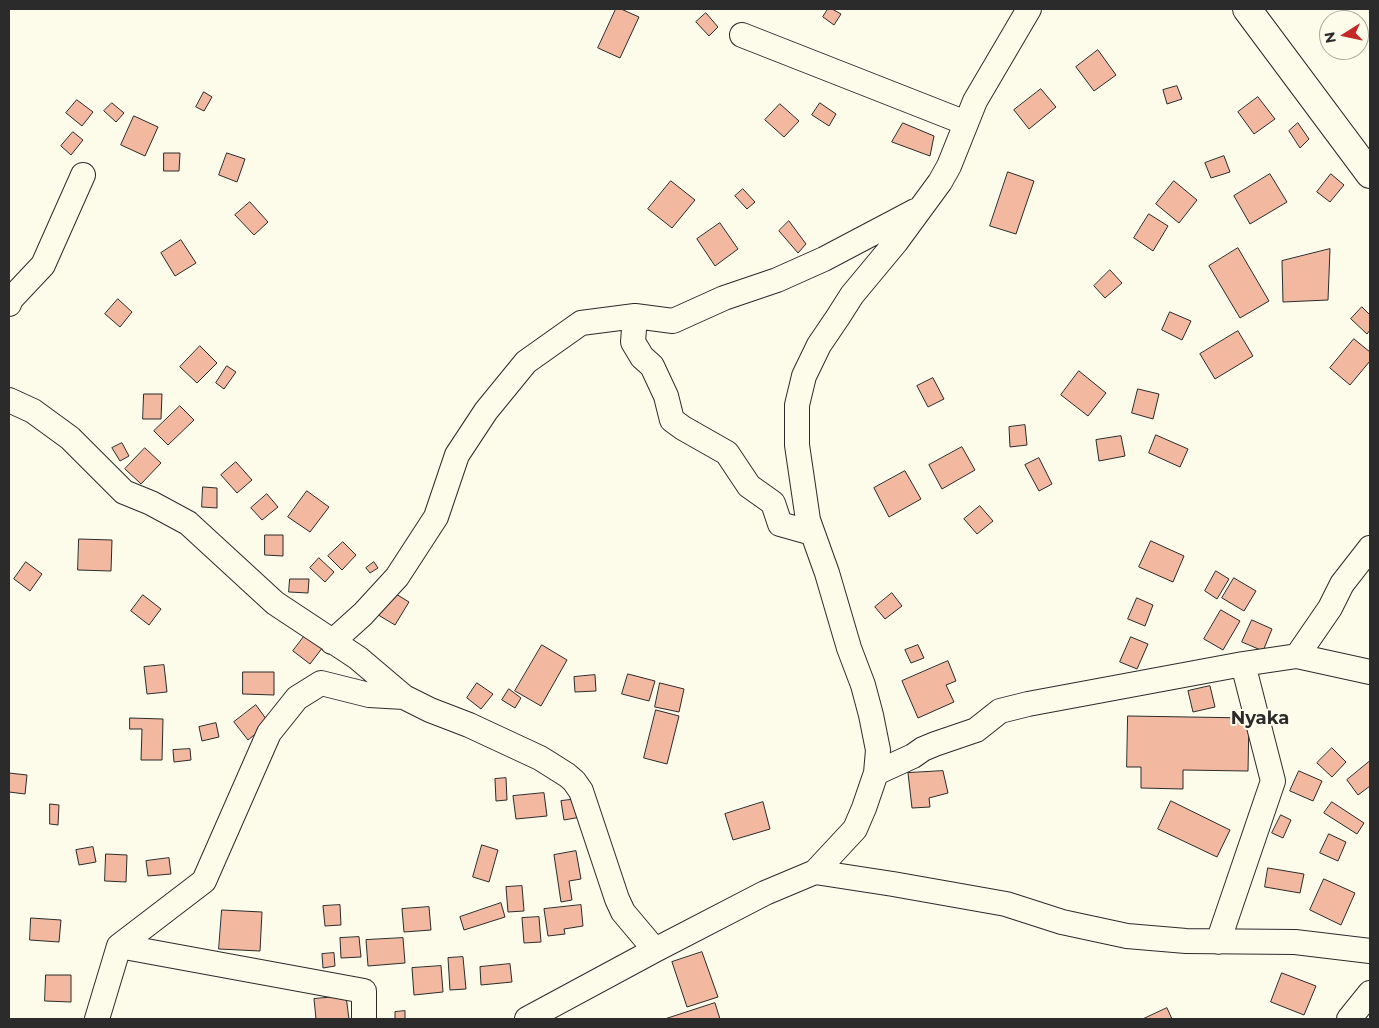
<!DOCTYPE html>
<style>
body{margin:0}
#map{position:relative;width:1379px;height:1028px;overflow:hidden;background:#fdfbea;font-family:Montserrat,sans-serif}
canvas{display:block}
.frame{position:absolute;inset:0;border:10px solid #2b2b2b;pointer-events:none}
.north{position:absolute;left:1319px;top:10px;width:50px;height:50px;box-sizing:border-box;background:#fdfbea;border:1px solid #a9a89e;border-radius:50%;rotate:260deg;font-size:14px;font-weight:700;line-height:20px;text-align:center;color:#2b2b2b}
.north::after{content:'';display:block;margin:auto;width:18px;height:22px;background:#c62828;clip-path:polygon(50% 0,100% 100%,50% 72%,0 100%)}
</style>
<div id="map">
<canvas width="1379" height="1028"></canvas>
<div class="frame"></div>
<div class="north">N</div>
</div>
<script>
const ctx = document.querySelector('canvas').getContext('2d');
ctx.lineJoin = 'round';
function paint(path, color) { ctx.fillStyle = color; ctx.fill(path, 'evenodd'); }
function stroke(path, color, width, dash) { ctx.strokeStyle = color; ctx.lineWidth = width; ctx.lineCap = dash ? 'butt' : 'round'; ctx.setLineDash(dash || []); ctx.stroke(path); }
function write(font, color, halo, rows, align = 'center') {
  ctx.font = font + ' Montserrat,sans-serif'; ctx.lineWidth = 4; ctx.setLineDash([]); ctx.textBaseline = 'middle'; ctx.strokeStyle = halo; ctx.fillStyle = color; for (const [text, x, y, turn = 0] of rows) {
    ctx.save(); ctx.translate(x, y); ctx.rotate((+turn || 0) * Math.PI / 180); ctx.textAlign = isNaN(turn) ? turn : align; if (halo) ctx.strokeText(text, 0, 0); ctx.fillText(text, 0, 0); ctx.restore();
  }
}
const building = new Path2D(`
 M616 9H621L639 17 620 58 598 48Z
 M828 9H832L841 14 834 25 823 17Z
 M706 13 718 27 709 36 696 22Z
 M1098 50 1116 75 1094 91 1076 67Z
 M1177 86 1182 99 1167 104 1163 90Z
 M1041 89 1056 107 1029 129 1014 110Z
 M204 92 212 97 204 111 196 107Z
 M1258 97 1275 119 1254 134 1238 112Z
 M77 100 93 112 82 126 66 113Z
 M112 103 124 113 116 122 104 111Z
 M820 103 836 114 829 126 812 115Z
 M780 104 799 121 784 137 765 120Z
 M134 116 158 127 145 156 121 145Z
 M903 123 934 136 930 156 892 142Z
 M1298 123 1309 139 1300 148 1289 131Z
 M73 132 83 140 71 155 61 146Z
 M164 153H180L179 171H164Z
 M227 153 245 159 237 182 219 175Z
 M1224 156 1230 172 1211 178 1205 163Z
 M1008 172 1034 181 1016 234 990 226Z
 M1270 174 1287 202 1250 224 1234 196Z
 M1331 174 1344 185 1330 202 1317 192Z
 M671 181 695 200 672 228 648 209Z
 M1174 181 1197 200 1179 223 1156 204Z
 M743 189 755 202 747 209 735 196Z
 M250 202 268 222 254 235 235 215Z
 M1149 214 1168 226 1153 251 1134 238Z
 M789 221 806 244 798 253 779 231Z
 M720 223 738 249 715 266 697 239Z
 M181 240 196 263 175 276 161 253Z
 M1238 248 1269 301 1240 318 1209 266Z
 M1330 249 1328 300 1283 302 1282 261Z
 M1110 270 1122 283 1105 298 1094 286Z
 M118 299 132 312 120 327 105 314Z
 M1362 307 1370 315V330L1367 334 1351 319Z
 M1170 312 1191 321 1182 340 1162 330Z
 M1238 331 1253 356 1215 379 1200 354Z
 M1354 339 1370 352V361L1350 385 1330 368Z
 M200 346 217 363 197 383 180 367Z
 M227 366 236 372 224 389 216 383Z
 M1079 371 1106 393 1088 416 1061 395Z
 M933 378 944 399 928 407 917 386Z
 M1138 389 1159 394 1153 419 1132 413Z
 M144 394H162L161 419H143Z
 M180 406 194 420 168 445 154 431Z
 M1025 425 1027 445 1010 447 1009 427Z
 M1156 435 1188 449 1180 467 1149 453Z
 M1121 436 1125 456 1099 461 1096 440Z
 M122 443 129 456 120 461 112 448Z
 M962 447 975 470 942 489 929 465Z
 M145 448 161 463 141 484 125 469Z
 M1039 458 1052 484 1039 491 1025 465Z
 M236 462 252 480 237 493 221 475Z
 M905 471 921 499 889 517 874 488Z
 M203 487 217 488V508L202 507Z
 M307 491 329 507 310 532 288 517Z
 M267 494 278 507 262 520 251 508Z
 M980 506 993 521 977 534 964 519Z
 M265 535H283V556L265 555Z
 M79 539 112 540 111 571 78 570Z
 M1151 541 1184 556 1173 582 1139 567Z
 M343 542 356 555 342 570 328 556Z
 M319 558 334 572 325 582 310 568Z
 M26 562 42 574 30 591 14 579Z
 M374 562 378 568 370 573 366 568Z
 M1216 571 1229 579 1217 599 1205 591Z
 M1234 578 1256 591 1244 611 1222 598Z
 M290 579H309L308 593 289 592Z
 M388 589 409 602 395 625 375 613Z
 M892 593 902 606 885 619 875 607Z
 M143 595 161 609 149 625 131 611Z
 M1137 598 1153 605 1145 626 1128 619Z
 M1221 610 1240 621 1223 650 1204 639Z
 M1252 620 1272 629 1263 651 1242 642Z
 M306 634 323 647 310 664 293 651Z
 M1131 637 1148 644 1137 669 1120 662Z
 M542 645 567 660 541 706 515 691Z
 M918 645 924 658 911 663 905 650Z
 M948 661 956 681 946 685 954 702 918 718 902 681Z
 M164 665 167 692 147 694 144 667Z
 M243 672H274V695L243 694Z
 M628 674 655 681 649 701 622 694Z
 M595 675 596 691 575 692 574 677Z
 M477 683 493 694 481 709 467 698Z
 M660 683 684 689 679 712 655 707Z
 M1210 686 1215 707 1193 712 1188 691Z
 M509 689 521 698 515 708 502 700Z
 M256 705 269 723 248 740 234 722Z
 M656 710 679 716 667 764 644 758Z
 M1128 716 1249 718 1248 771 1183 770V789L1141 788V767H1127Z
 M130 718 163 719 162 760H141L142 729H130Z
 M216 723 219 737 202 741 199 727Z
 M1332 748 1346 762 1332 777 1317 763Z
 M190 749 191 760 174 762 173 750Z
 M1370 761V786L1358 795 1347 780Z
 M943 771 948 793 929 798 930 807 912 808 908 773Z
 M1299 771 1322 781 1313 801 1290 791Z
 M9 773 27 775 25 794 9 792Z
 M506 778 507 800 496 801 495 779Z
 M544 793 547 816 516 819 513 796Z
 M578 799 581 817 564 820 561 801Z
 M1171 801 1230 830 1217 857 1158 829Z
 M763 802 770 829 733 840 725 814Z
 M1332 802 1364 823 1357 834 1324 813Z
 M50 804 59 805 58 825 50 824Z
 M1281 815 1291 820 1283 838 1272 833Z
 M1329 834 1346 842 1338 861 1320 853Z
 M482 845 498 850 489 882 473 877Z
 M93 847 96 862 79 865 76 850Z
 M576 851 581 879 569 881 572 900 561 902 554 855Z
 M106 854 127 855 126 882 105 881Z
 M169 858 171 874 148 876 146 861Z
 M1268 868 1304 874 1300 893 1265 887Z
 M1324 879 1355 893 1341 925 1310 910Z
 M522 886 524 911 508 912 506 887Z
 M501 903 505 917 464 930 460 917Z
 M340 905 341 925 325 926 323 906Z
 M581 905 583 926 564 929 565 934 548 936 544 909Z
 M429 907 431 930 404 932 402 909Z
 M222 910 262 912 260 951 219 949Z
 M539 917 541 942 524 943 522 918Z
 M31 918 61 920 59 942 30 940Z
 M359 937 361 957 341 958 340 938Z
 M403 938 405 963 368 966 366 940Z
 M702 952 718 997 687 1007 672 962Z
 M334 953 335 966 323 968 322 954Z
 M463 957 466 989 450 990 448 958Z
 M510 964 512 982 481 985 480 967Z
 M441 966 443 992 414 995 412 968Z
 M1282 973 1316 986 1304 1015 1271 1002Z
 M46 975H71V1002L45 1001Z
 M346 996 349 1019H316L314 999Z
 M715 1003 720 1019H665Z
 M1167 1008 1172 1019H1143Z
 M405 1011V1019H395V1012Z`);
const street = new Path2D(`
 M742 35 966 123
 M9 304 11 299 43 265 83 175
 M635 316 633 342 642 357 652 366 666 396 672 420 683 428 727 453 749 486 773 503 780 524 812 533
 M9 400 33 411 70 438 124 492 151 503 188 523 275 603 358 658 404 697 430 710 469 725 540 758 567 775 574 781 581 791 617 899 623 912 655 950
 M332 642 363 614 397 577 436 517 457 455 486 411 526 362 581 323 635 316 673 321 724 298 777 280 824 259 915 211
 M1297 656 1330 608 1342 584 1370 548
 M876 773 913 756 923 749 935 744 976 730 1000 711 1028 704 1243 664 1297 656 1370 672
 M815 872 893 884 1006 904 1062 922 1127 936 1186 941 1295 942 1370 951
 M1218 942 1273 781 1243 664
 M119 946 204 881 269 733 297 698 321 683 369 695 404 697
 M97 1019 119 946 364 991V1019
 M527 1019 655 950 765 893 815 872 855 829 864 808 876 773 878 750 871 715 863 685 849 648 827 573 808 520 797 445V405L804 376 819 345 838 317 852 295 896 242 940 182 949 166 975 101 1029 9
 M1349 1019 1370 993`);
const secondary = new Path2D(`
 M1247 9 1370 174`);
const quarterNames = [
 ["Nyaka",1260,719]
];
paint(building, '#f2b8a0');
stroke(building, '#2b2b2b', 1);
stroke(street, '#2b2b2b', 26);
stroke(secondary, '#2b2b2b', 30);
stroke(street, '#fdfbea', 24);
stroke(secondary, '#fdfbea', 28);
write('bold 18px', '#2b2b2b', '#fdfbea', quarterNames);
</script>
